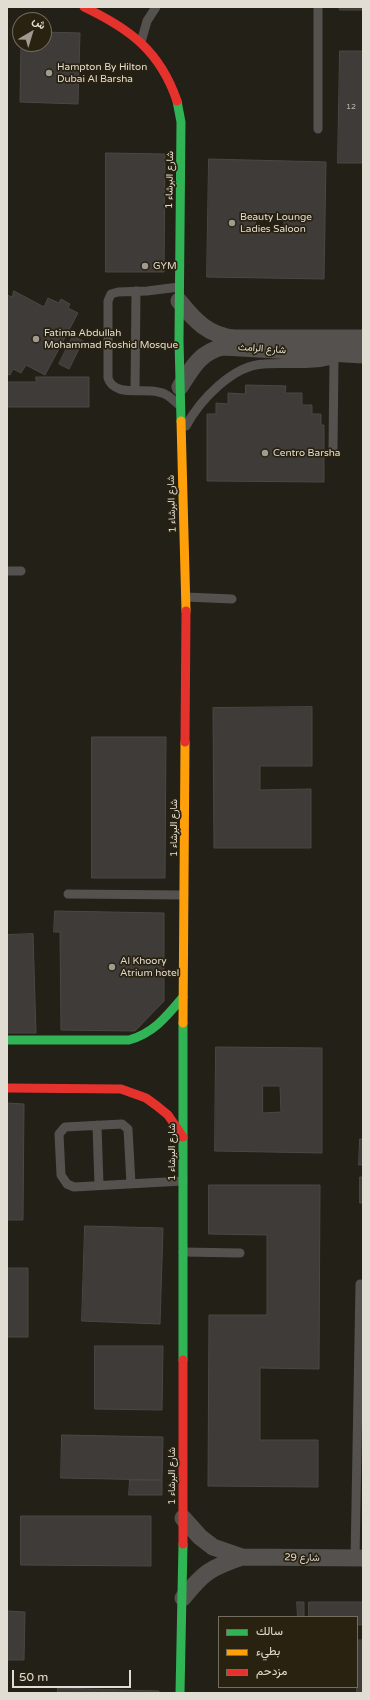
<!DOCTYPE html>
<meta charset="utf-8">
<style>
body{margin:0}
#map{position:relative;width:370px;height:1700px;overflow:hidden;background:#232017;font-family:"Varela Round",Vazirmatn,sans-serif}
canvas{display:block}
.frame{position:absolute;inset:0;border:8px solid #e2ddd3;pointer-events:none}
.legend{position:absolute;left:218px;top:1616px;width:140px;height:72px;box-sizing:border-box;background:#292211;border:1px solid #736d5f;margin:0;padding:5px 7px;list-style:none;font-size:12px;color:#e2ddd3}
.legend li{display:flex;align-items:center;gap:8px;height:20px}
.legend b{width:20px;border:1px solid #736d5f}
.north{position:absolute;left:12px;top:12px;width:40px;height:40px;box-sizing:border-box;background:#292211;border:1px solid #736d5f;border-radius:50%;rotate:38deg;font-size:11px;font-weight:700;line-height:16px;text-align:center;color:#e2ddd3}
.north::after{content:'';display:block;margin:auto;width:14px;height:18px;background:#9f9b91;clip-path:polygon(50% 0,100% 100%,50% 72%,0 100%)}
.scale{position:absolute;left:12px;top:1670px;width:119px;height:18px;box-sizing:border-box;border:2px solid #e2ddd3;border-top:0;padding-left:5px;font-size:12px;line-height:14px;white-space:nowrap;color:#e2ddd3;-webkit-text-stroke:3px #292211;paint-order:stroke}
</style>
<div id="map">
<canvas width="370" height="1700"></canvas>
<div class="frame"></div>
<ul class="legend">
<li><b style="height:5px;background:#30b455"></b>سالك</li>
<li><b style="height:5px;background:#ff9f0a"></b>بطيء</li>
<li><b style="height:5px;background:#e5322d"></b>مزدحم</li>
</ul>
<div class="north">ش</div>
<div class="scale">50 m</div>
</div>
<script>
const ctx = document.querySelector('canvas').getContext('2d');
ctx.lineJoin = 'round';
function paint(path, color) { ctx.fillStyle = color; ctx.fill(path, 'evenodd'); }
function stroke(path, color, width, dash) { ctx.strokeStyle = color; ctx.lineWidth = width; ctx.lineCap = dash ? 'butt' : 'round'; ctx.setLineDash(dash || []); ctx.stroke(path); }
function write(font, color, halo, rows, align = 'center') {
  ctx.font = font + ' "Varela Round",Vazirmatn,sans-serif'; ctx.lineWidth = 3.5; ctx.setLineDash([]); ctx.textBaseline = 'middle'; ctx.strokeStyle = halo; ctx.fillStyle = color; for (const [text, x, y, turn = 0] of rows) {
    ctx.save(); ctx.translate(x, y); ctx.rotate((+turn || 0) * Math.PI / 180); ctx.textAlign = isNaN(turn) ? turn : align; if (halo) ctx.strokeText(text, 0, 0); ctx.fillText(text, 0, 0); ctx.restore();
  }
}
const building = new Path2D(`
 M339 7H363V10H340Z
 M44 32 80 33 78 104 20 102 21 44H44Z
 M340 51H363V163H338Z
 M106 153 165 154 164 272H106Z
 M209 159 326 162 324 279 207 277ZM256 212 284 213V233H256Z
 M14 291 44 307 48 298 59 303 61 299 70 304 68 308 78 313 45 375 26 365 21 373 13 369 10 375 7 374V295L12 297Z
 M73 336 83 341 69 369 59 364Z
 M36 377H89V407H7V382H36Z
 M246 385 286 386 285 393H302V405H312V414H321V425H324V482L207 481V414H216V403L228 404V393L245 394Z
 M312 707V766H260V790L311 789V848H214L213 708Z
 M92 737H166L165 878H92Z
 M55 911 164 913V1001L135 1031 61 1030 60 932H54Z
 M33 934 36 1033H7V935Z
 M216 1047 322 1048V1153L215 1151ZM263 1086H280L281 1112 263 1113Z
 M7 1103 24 1104 23 1220H7Z
 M360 1139H363V1165H359Z
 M360 1177H363V1203H360Z
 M209 1185H320L319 1369 260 1368V1440H318V1487L208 1486 209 1315H267V1235L209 1234Z
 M85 1226 163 1228 160 1324 82 1321Z
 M7 1268H28V1337H7Z
 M95 1346H163L162 1410 95 1409Z
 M62 1435 163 1437 162 1480 61 1478Z
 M130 1480H162V1495H129Z
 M21 1516H151V1566L21 1565Z
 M297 1602H304V1617H298Z
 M309 1602H363V1625H357V1617H309Z
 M7 1611 25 1612 24 1660H7Z
 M357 1640H363V1693H357Z
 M58 1688 159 1691V1693H58Z`);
const lane = new Path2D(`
 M141 42 147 21 156 7
 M318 129V7
 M135 390 136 291
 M179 405C172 399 167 393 158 392 142 388 114 397 108 378V301L111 294 118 292 147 291 179 287
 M186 426C200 400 233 365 264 364 288 362 314 367 337 358
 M333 449 334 360
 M7 571H21
 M186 597 232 599
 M68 894 184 895
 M97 1125 99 1185
 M131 1184 128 1129 122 1124 65 1127 59 1134 61 1175 67 1184 74 1187 183 1181
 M183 1252 240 1253
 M355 1559 360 1284`);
const street = new Path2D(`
 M179 301C195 321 209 336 235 338H363
 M180 387C192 368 200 352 223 347L363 355
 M183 1518 200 1537 213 1547 242 1557 363 1558
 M183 1598C204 1572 210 1568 242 1557`);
const fast = new Path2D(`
 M177 101 181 122 179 340 181 421
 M183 1023V1360
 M7 1040H129C154 1033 167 1016 183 997
 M180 1693 183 1544`);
const slow = new Path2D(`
 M181 421 186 611
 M183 1023 185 742`);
const jam = new Path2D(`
 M84 7C130 29 160 51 177 101
 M185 742 186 611
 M7 1088 121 1089 146 1098 157 1106 168 1115 183 1137
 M183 1360V1544`);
const markers = [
 [49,73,4,"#9f9b91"],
 [232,223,4,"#9f9b91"],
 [145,266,4,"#9f9b91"],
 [36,339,4,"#9f9b91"],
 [265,453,4,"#9f9b91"],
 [112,967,4,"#9f9b91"]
];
const numberNames = [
 ["12",351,107]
];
const poiNames = [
 ["Hampton By Hilton",57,67],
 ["Dubai Al Barsha",57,79],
 ["Beauty Lounge",240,217],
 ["Ladies Saloon",240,229],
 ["GYM",153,266],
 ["Fatima Abdullah",44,333],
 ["Mohammad Roshid Mosque",44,345],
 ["Centro Barsha",273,453],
 ["Al Khoory",120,961],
 ["Atrium hotel",120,973]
];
const streetNames = [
 ["شارع البرشاء 1",170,180,-89],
 ["شارع الرامث",262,349,4],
 ["شارع البرشاء 1",172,504,-92],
 ["شارع البرشاء 1",174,828,-90],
 ["شارع البرشاء 1",172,1152,-90],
 ["شارع البرشاء 1",172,1476,-90],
 ["شارع 29",302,1558,1]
];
paint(building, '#3e3b39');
stroke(building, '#4a4745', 1);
stroke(lane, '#54514e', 9);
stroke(street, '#54514e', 17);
stroke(fast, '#30b455', 9);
stroke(slow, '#ff9f0a', 9);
stroke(jam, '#e5322d', 9);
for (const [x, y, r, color] of markers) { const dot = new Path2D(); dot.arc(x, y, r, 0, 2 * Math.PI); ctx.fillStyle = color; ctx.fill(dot); stroke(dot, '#292211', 1.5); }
write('8px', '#b9b4ac', null, numberNames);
write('10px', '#e2ddd3', '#292211', poiNames, 'left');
write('10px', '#e2ddd3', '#292211', streetNames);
</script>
